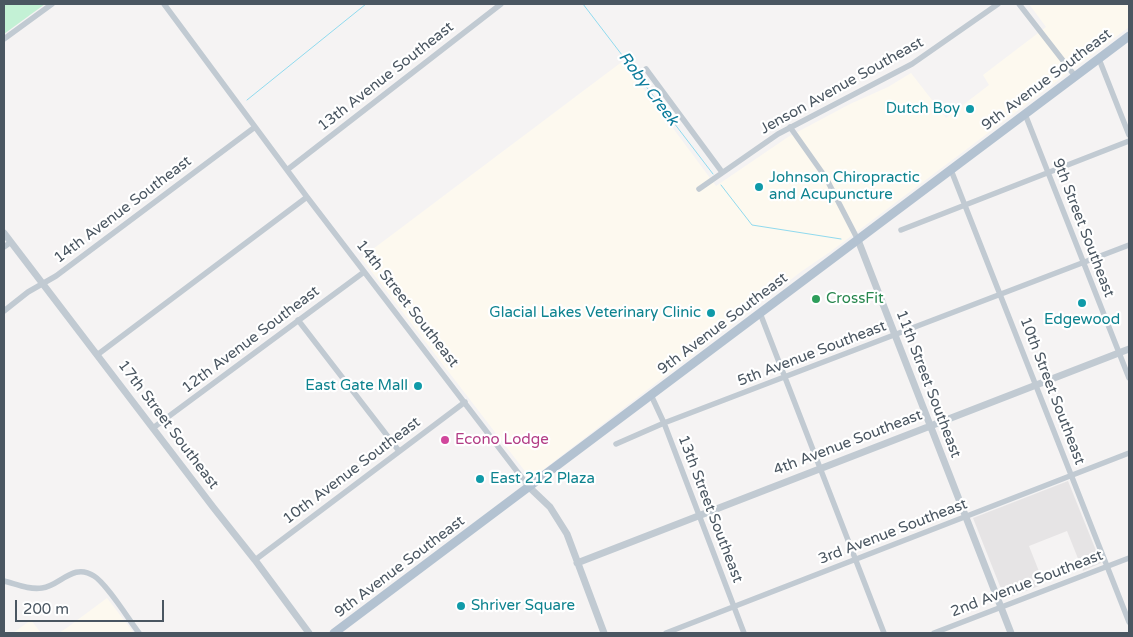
<!DOCTYPE html>
<style>
body{margin:0}
#map{position:relative;width:1133px;height:637px;overflow:hidden;background:#f5f3f3;font-family:"Varela Round",sans-serif}
canvas{display:block}
.frame{position:absolute;inset:0;border:5px solid #4a5661;pointer-events:none}
.scale{position:absolute;left:15px;top:600px;width:149px;height:22px;box-sizing:border-box;border:2px solid #4a5661;border-top:0;padding-left:6px;font-size:15px;line-height:18px;white-space:nowrap;color:#4a5661;-webkit-text-stroke:4px #fff;paint-order:stroke}
</style>
<div id="map">
<canvas width="1133" height="637"></canvas>
<div class="frame"></div>
<div class="scale">200 m</div>
</div>
<script>
const ctx = document.querySelector('canvas').getContext('2d');
ctx.lineJoin = 'round';
function paint(path, color) { ctx.fillStyle = color; ctx.fill(path, 'evenodd'); }
function stroke(path, color, width, dash) { ctx.strokeStyle = color; ctx.lineWidth = width; ctx.lineCap = dash ? 'butt' : 'round'; ctx.setLineDash(dash || []); ctx.stroke(path); }
function write(font, color, halo, rows, align = 'center') {
  ctx.font = font + ' "Varela Round",sans-serif'; ctx.lineWidth = 4.5; ctx.setLineDash([]); ctx.textBaseline = 'middle'; ctx.strokeStyle = halo; ctx.fillStyle = color; for (const [text, x, y, turn = 0] of rows) {
    ctx.save(); ctx.translate(x, y); ctx.rotate((+turn || 0) * Math.PI / 180); ctx.textAlign = isNaN(turn) ? turn : align; if (halo) ctx.strokeText(text, 0, 0); ctx.fillText(text, 0, 0); ctx.restore();
  }
}
const commercial = new Path2D(`
 M1029 4H1129V27L830 252 802 271 531 479 361 258 623 61 716 186 788 137 850 104 888 87 911 73 946 118 989 85 983 75 1046 27Z
 M107 598 134 633H59L68 627Z
 M31 620 41 633H13Z`);
const education = new Path2D(`
 M1068 481 1101 563 1083 571 1067 531 1029 546 1044 584 1005 599 973 518Z`);
const green = new Path2D(`
 M4 4H45L4 34Z`);
const stream = new Path2D(`
 M583 4 713 174
 M247 100 366 4
 M721 185 752 225 841 239`);
const minor = new Path2D(`
 M164 4 307 197 529 487
 M1019 4 1075 76
 M4 39 52 4
 M1099 59 1129 135
 M646 69 722 172
 M1025 114 1129 378
 M790 127 826 178 858 240
 M287 170 501 4
 M951 170 1129 622
 M699 189 778 134 912 64 998 4
 M901 230 1129 141
 M4 247 11 242
 M4 311 28 292 56 276 255 127
 M760 313 884 633
 M298 320 399 451
 M97 355 307 197
 M651 395 664 423 744 633
 M153 428 364 272
 M616 444 664 423 1129 245
 M255 560 465 402
 M4 581C16 584 29 590 42 588 60 586 73 562 94 576 107 584 129 620 139 633
 M666 633 1129 453
 M934 633 1129 558`);
const tertiary = new Path2D(`
 M4 233 213 507 255 560 309 633
 M858 240 1011 633
 M529 487 550 507 567 534 604 633
 M577 563 1129 349`);
const primary = new Path2D(`
 M334 633 1129 36`);
const markers = [
 [970,109,5,"#0f9aa8"],
 [759,187,5,"#0f9aa8"],
 [816,299,5,"#2e9e5b"],
 [1082,303,5,"#0f9aa8"],
 [711,313,5,"#0f9aa8"],
 [418,386,5,"#0f9aa8"],
 [445,440,5,"#d1479c"],
 [480,479,5,"#0f9aa8"],
 [461,606,5,"#0f9aa8"]
];
const streetNames = [
 ["13th Avenue Southeast",386,77,-38],
 ["9th Avenue Southeast",1047,80,-37],
 ["Jenson Avenue Southeast",842,86,-29],
 ["14th Avenue Southeast",123,210,-37],
 ["9th Street Southeast",1083,228,69],
 ["14th Street Southeast",407,304,52],
 ["9th Avenue Southeast",723,324,-37],
 ["12th Avenue Southeast",251,340,-37],
 ["5th Avenue Southeast",812,354,-21],
 ["11th Street Southeast",928,384,69],
 ["10th Street Southeast",1052,391,69],
 ["17th Street Southeast",168,425,53],
 ["4th Avenue Southeast",848,443,-21],
 ["10th Avenue Southeast",352,471,-37],
 ["13th Street Southeast",710,509,69],
 ["3rd Avenue Southeast",893,532,-21],
 ["9th Avenue Southeast",400,567,-37],
 ["2nd Avenue Southeast",1027,584,-21]
];
const cultureNames = [
 ["Dutch Boy",960,109],
 ["Johnson Chiropractic",769,178,"left"],
 ["and Acupuncture",769,195,"left"],
 ["Glacial Lakes Veterinary Clinic",701,313],
 ["Edgewood",1082,320,"center"],
 ["East Gate Mall",408,386],
 ["East 212 Plaza",490,479,"left"],
 ["Shriver Square",471,606,"left"]
];
const leisureNames = [
 ["CrossFit",826,299]
];
const hotelNames = [
 ["Econo Lodge",455,440]
];
const waterNames = [
 ["Roby Creek",648,89,53]
];
paint(commercial, '#fdf9ef');
paint(education, '#e6e4e5');
paint(green, '#c3f1d5');
stroke(stream, '#90daee', 1);
stroke(minor, '#c1cad2', 5.5);
stroke(tertiary, '#c1cad2', 7);
stroke(primary, '#b3c2d1', 9);
for (const [x, y, r, color] of markers) { const dot = new Path2D(); dot.arc(x, y, r, 0, 2 * Math.PI); ctx.fillStyle = color; ctx.fill(dot); stroke(dot, '#fff', 2); }
write('15px', '#4a5661', '#fff', streetNames);
write('15px', '#0d838f', '#fff', cultureNames, 'right');
write('15px', '#27864d', '#fff', leisureNames, 'left');
write('15px', '#b23c85', '#fff', hotelNames, 'left');
write('italic 16px', '#0c7c9b', '#fff', waterNames);
</script>
